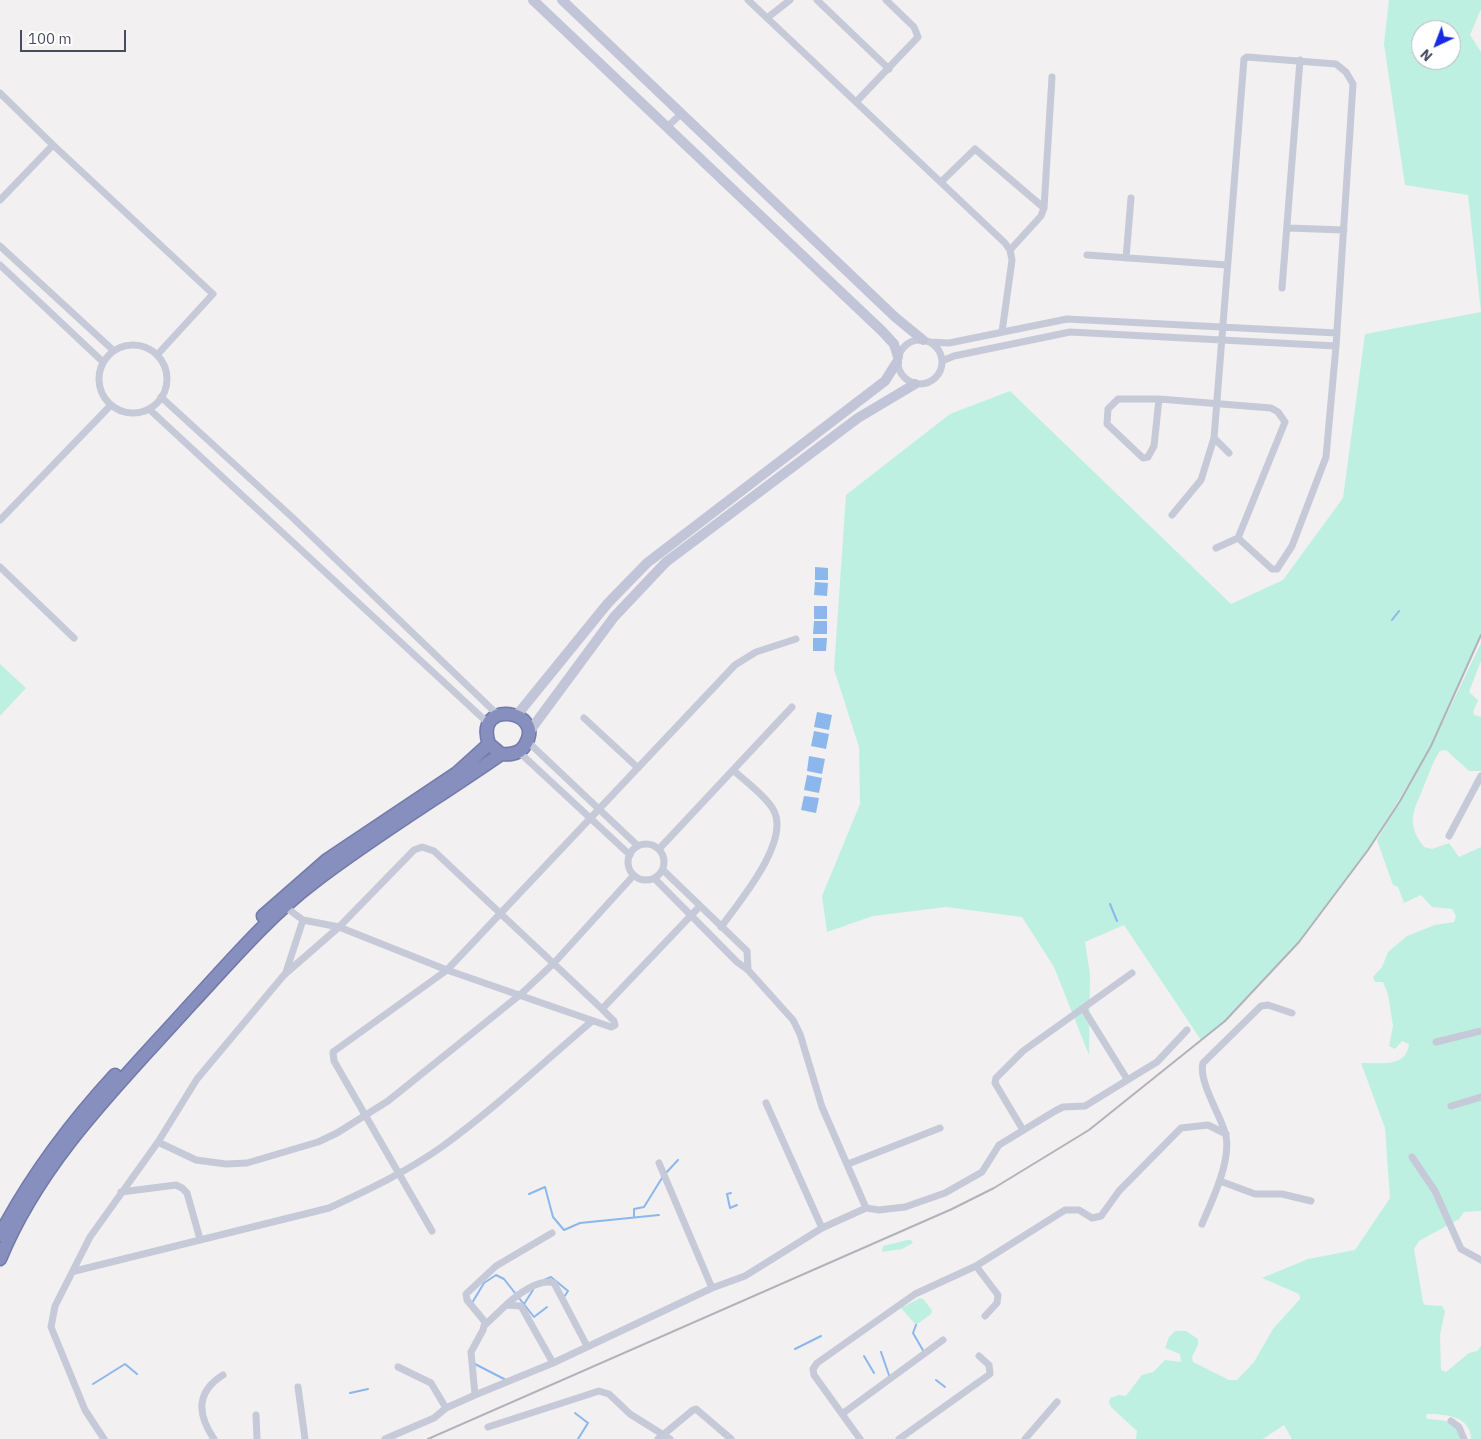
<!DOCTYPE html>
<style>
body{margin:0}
#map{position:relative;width:1481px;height:1439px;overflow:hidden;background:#f2f0f0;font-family:"IBM Plex Sans",sans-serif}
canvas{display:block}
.north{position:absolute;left:1411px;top:20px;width:50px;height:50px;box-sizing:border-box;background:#fff;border:1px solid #b5b7be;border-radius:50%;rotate:223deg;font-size:14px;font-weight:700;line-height:20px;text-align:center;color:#474b5d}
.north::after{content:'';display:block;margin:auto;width:18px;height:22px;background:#182be4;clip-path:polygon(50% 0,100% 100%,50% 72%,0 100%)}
.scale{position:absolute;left:20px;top:30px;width:106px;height:22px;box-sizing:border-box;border:2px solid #474b5d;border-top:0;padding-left:6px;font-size:15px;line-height:18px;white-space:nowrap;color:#474b5d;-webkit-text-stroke:4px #fff;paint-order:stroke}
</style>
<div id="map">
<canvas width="1481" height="1439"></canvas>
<div class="north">N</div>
<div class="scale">100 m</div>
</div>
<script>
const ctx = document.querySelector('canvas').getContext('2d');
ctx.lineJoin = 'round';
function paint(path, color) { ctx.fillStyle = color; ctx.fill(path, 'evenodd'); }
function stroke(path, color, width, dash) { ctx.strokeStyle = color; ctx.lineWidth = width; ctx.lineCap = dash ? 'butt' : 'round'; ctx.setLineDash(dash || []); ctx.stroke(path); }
const green = new Path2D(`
 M1389 0H1481V9L1470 35 1481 52V635L1432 745 1481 643V661L1469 692 1478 700 1473 712 1474 715 1481 717V771H1469L1446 750 1440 751C1433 761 1430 772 1425 783 1415 810 1404 821 1424 847L1432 849 1449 843 1459 857 1481 847V1211L1464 1212 1459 1219 1419 1241 1414 1249 1423 1302 1425 1305 1442 1306 1445 1311 1440 1335 1441 1370 1446 1372 1469 1353 1477 1351 1481 1346V1439H1471C1471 1416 1445 1414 1427 1414L1426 1416 1427 1419C1449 1421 1454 1419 1465 1439H1292L1284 1425 1263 1439H1136L1137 1431 1111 1407 1109 1403 1110 1398 1119 1395 1126 1396 1142 1375 1153 1372 1165 1360 1181 1362 1180 1354 1165 1348 1169 1337 1175 1331H1186L1198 1339V1345L1192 1357 1193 1362 1229 1380H1237L1254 1362 1273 1329 1300 1299 1299 1294 1262 1278 1308 1259 1355 1250 1390 1198 1385 1128 1361 1063C1379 1062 1406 1069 1409 1044L1402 1041 1395 1049 1389 1046 1393 1026 1388 994 1383 982H1375L1373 977 1382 967 1388 952 1407 936 1435 925 1454 922 1456 916 1452 909 1432 907 1421 895 1404 903 1398 887 1393 885 1377 840 1428 752 1368 850 1299 942 1225 1021 1201 1040 1124 925 1085 942 1090 974 1089 1055 1054 967 1022 917 946 907 873 916 827 932 822 896 860 804 859 747 834 669 846 495 950 414 1010 391 1231 604 1283 580 1343 498 1365 334 1481 312 1468 195 1405 185 1384 44ZM1421 30H1451V60H1421Z
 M0 664 26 688 0 716Z
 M907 1240H911L913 1243 902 1249 882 1252 883 1246Z
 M920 1298 923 1299 932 1310 931 1314 916 1325 901 1308Z`);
const water = new Path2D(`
 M815 567 828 568V580H815Z
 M815 582 828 583 827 596 814 595Z
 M814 606H827V619H814Z
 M814 621H827V634H813Z
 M813 638H827L826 651H813Z
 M817 712 832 715 829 730 814 727Z
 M814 731 829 734 826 749 811 746Z
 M809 756 825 759 822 774 807 771Z
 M807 775 822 778 819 793 804 790Z
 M804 796 819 798 816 813 801 810Z`);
const stream = new Path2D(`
 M1392 620 1399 611
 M1110 904 1117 921
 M665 1174 678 1160
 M731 1193 727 1194 730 1208 737 1205
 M529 1194 545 1187 553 1217 564 1230 580 1223 659 1215
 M634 1217V1209L644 1207 662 1178
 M544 1280 551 1277 568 1291 564 1297
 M472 1303 484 1283 496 1275 504 1279 534 1317 547 1307
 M524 1304 533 1290
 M916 1325 913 1333 924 1352
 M795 1349 821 1336
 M881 1352 890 1378
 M864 1356 874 1373
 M475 1364 506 1380
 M936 1380 945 1387
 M93 1384 125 1364 137 1374
 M350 1393 368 1389
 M575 1413 588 1423 578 1439`);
const street = new Path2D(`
 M748 0 1005 243 1010 250 1012 260 1002 332
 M817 0 889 69
 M767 18 790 0
 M0 93 53 145 213 294 157 355
 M857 101 918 37 914 27 886 0
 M667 127 681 114
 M941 182 975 149 1044 208
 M0 200 53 145
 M1288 228 1344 230
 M0 246 114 351
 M1010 250 1041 216 1044 208 1052 77
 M1087 255 1227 265
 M1126 258 1131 198
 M0 265 103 362
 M1282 288 1300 60
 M898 362a22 22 0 1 1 44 0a22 22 0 1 1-44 0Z
 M929 342 949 343 1067 319 1337 333
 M99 379a34 34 0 1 1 68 0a34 34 0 1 1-68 0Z
 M942 361 954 356 1070 332 1336 346
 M161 397 293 518 498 715
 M1159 399 1154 446 1148 457 1143 458 1107 424 1108 409 1118 399H1159L1271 408 1278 412 1285 422 1238 538 1216 548
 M149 409 489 724
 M1214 438 1229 453
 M1172 515 1201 480 1214 438 1244 59 1247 57 1336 64 1346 72 1353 84 1336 346 1326 457 1292 546 1277 569H1272L1238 538
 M0 520 111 405
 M0 567 74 638
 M584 718 638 768
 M527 741 638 846
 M519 752 630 855
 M1449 836 1481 776
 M628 862a18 18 0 1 1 36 0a18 18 0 1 1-36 0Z
 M659 849 792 707
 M663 870 747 951 748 970
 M655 879 737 962 748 970 793 1020 800 1034 822 1107 866 1208
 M721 927C739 902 790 842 774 811 768 798 744 780 733 770
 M286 972 303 920
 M1083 1008 1127 1079
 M602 1009 700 906
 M1436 1042 1481 1031
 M766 1103 822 1228
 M1451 1106 1481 1097
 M1023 1130 995 1083 996 1078 1023 1051 1132 973
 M158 1142 196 1160 226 1164 247 1163 318 1142 337 1133 388 1101 521 994 554 963 634 875
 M1412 1157 1435 1191 1461 1249 1481 1260
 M659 1163 712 1288
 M848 1164 940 1128
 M1220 1181 1255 1194H1282L1311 1201
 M121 1192 176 1185 182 1188 187 1193 200 1239
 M1202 1224C1212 1201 1231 1161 1226 1136 1222 1117 1198 1082 1203 1063L1261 1006 1268 1005 1292 1013
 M432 1231 334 1061 333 1052 447 970 735 665 756 652 796 639
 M976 1266 1065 1210H1079L1092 1218 1101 1216 1119 1191 1181 1128 1208 1125 1226 1134
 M75 1271 329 1208C368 1190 408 1171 443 1146 495 1108 543 1063 592 1021
 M506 1305C517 1295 539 1278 554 1283L587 1346
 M484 1326 506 1305 521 1306 553 1363
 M398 1367 431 1383 446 1408
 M298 1387 305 1439
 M475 1395 471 1352 483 1330 485 1322 467 1300 466 1294 496 1266 552 1233
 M842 1414 943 1340
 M256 1415 257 1439
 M1451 1421 1459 1427 1464 1439
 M488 1427 599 1391 609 1394 630 1414 670 1439
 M104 1439 85 1410 51 1327 55 1306 90 1237 158 1142 197 1079 284 975 339 927 414 850 422 847 434 851 602 1009 614 1021 615 1025 611 1027 447 970 339 927 303 920 284 906
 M214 1439C197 1414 196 1392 223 1375
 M385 1439 434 1418 446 1408 475 1395 553 1363 712 1288 745 1276 822 1228 866 1208 879 1210 905 1207 945 1193 982 1172 999 1145 1055 1111 1063 1107 1085 1106 1147 1068 1157 1062 1187 1030
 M658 1439 693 1410 696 1409 731 1439
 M860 1439 814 1375 813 1369 817 1363 915 1294 976 1266 998 1295 997 1303 985 1316
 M899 1439 990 1374 989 1365 979 1356
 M1025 1439 1057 1402`);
const secondary = new Path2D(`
 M533 0 882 331 894 344 898 357
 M562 0 895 317 923 340
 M517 715 608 603 647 563 885 381 897 362
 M529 732 614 617 666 562 858 418 915 384`);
const highway = new Path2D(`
 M263 916 327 860 457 773 489 744
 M0 1235C31 1176 70 1124 115 1075
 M0 1259C41 1159 120 1083 191 1004 231 961 268 917 314 882 374 836 439 797 501 754 511 755 520 754 525 745 547 710 473 698 489 744L501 754`);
const rail = new Path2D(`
 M428 1439 952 1209 994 1188 1089 1130 1225 1021 1299 942 1368 850 1400 801 1431 746 1481 635`);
paint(green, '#bef0e2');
paint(water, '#8bb7ed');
stroke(stream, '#8bb7ed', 2);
stroke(highway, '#727aaa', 15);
stroke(street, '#c6c9d7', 7);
stroke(secondary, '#c2c5d8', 10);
stroke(highway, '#878fbf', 12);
stroke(rail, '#b2b2ba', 2);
</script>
